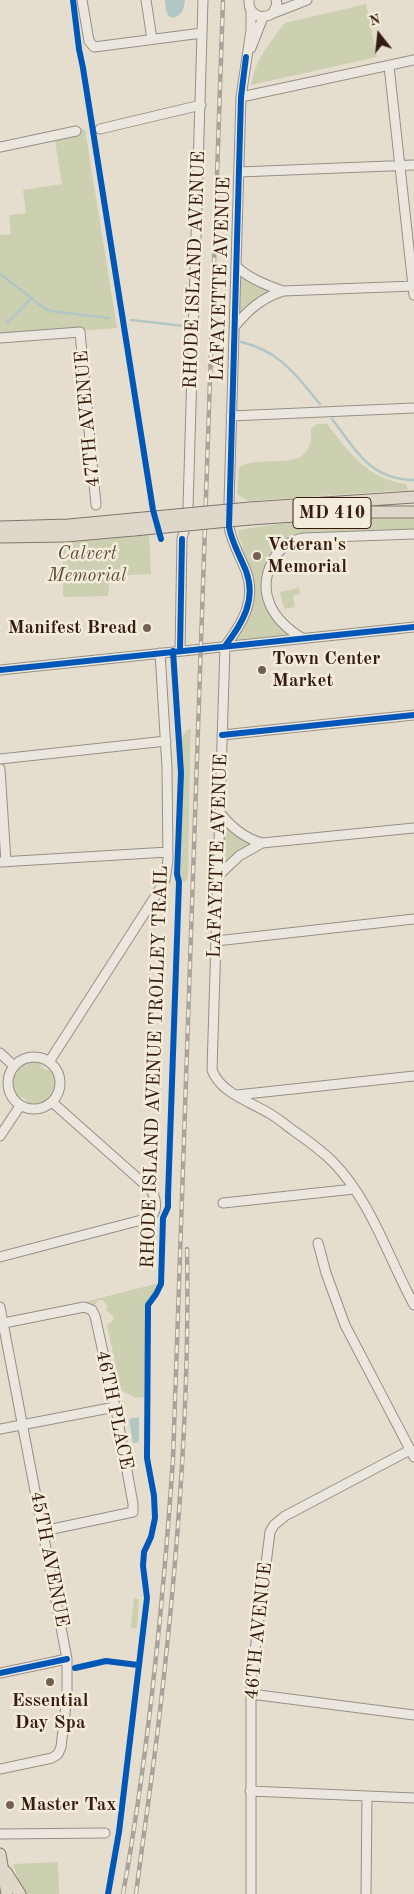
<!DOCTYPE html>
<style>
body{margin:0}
#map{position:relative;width:414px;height:1894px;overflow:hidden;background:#e5decf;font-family:"Old Standard TT",serif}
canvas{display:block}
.north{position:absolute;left:354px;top:10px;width:50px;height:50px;-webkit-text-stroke:4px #f4ecda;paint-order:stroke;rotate:344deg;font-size:14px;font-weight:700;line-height:20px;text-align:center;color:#351c0f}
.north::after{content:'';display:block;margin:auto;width:18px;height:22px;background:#351c0f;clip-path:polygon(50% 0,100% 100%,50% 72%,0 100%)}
</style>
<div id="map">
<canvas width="414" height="1894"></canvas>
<div class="north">N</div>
</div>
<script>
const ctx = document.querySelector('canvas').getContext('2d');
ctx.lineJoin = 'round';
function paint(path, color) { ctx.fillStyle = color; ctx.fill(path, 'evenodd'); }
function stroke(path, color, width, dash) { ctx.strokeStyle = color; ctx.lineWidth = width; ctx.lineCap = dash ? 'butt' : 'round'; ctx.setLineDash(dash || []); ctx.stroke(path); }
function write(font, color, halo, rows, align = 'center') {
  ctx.font = font + ' "Old Standard TT",serif'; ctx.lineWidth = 5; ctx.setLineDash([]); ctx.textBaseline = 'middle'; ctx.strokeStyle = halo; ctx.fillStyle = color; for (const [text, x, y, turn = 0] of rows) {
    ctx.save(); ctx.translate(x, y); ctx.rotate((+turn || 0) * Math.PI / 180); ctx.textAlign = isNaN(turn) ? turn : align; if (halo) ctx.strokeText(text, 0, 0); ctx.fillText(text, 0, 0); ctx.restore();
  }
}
const green = new Path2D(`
 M366 4 377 57 251 85C255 60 270 42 285 23Z
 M85 129 117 328 0 338V235L11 234 9 215 26 213 23 190 62 184 54 135Z
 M237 267 283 291 270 295 235 325Z
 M317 424H327C351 454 366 478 406 484L408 489 407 490 248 501 237 494 239 467C264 452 314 478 311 429Z
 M414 518V530L301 534 288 538 278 546 267 574 270 605 301 638 225 646 250 599 236 549 243 548 238 534 239 530C296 520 355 517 414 518Z
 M149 535 151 574 113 576 110 578 108 596 63 597V543Z
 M299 588 300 594 293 596 295 607 284 609 280 592Z
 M188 729H191L190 754 188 872 187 880 184 882 181 880 180 875 182 783 181 738Z
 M220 813 261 843 218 876Z
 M33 1060 40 1061 44 1069 54 1071C63 1090 52 1108 30 1106L24 1098 16 1097C7 1080 14 1065 33 1060Z
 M159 1283C157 1292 149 1297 147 1306L144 1397 136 1398 121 1390 107 1325 112 1322 114 1317 106 1310 107 1306 103 1300H98L95 1305 85 1302Z
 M134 1598 139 1599 137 1628H131Z
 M58 1862 59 1894H27L20 1885 13 1864Z`);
const water = new Path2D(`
 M165 0H185C184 9 182 16 172 18 165 15 166 7 165 0Z
 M139 1417V1442L133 1443 129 1419Z`);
const stream = new Path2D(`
 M0 274 44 308 51 311 109 318
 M131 320 185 326
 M7 323 32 298
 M241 342C280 351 296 375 320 404
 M332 419C357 451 369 479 414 480`);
const minor = new Path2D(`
 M82 0 89 41 94 47 202 33
 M146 0 152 39
 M249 0C248 14 261 21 273 13L277 4 276 0
 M271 14 307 0
 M251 48 263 17
 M389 66 414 295
 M241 97 414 60
 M100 129 201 105
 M0 147 76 131
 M239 172 414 165
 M237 267C250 279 266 285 283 291
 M235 326C249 309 262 298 283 291L414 286
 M0 338 80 332 96 505
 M231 416 414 408
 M229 503 241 97 251 30V12
 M188 507 203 0
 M229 527C232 543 240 556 246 571 257 600 242 624 225 646L212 1070C221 1094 252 1102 272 1115 280 1120 287 1126 294 1131 307 1140 321 1150 333 1162 371 1201 388 1257 414 1305
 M302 638C272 620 256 592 273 560 280 548 291 540 304 538L414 534
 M180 651 182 539 184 531
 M0 670 414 627
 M222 735 414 715
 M0 759 166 741
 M0 769 6 862
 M220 813C231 827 244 838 262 843L414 828
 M0 862 168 852
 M218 876 239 856 262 843
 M216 941 414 919
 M0 1053 14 1066
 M8 1083a26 26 0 1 1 52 0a26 26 0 1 1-52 0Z
 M49 1062 153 900 165 880 168 860 167 767 160 653
 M237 1095 414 1076
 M0 1136 20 1106
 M223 1203 354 1189
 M318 1243 326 1273 345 1325 414 1457
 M0 1257 149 1218C159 1212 156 1198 151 1190L52 1102
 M0 1307 67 1659V1696L61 1747 58 1754 52 1758 0 1769
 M4 1323 84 1307 92 1310 95 1316 117 1415 133 1504V1512L43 1531
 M0 1429 115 1407
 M0 1673 67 1659
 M251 1694 414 1715
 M250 1791 414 1798
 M0 1834 105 1833
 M251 1894V1682L270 1532 274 1525 285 1516 410 1450
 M366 1894 367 1796`);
const major = new Path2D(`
 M250 508 414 497
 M250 519 354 512H414
 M0 527 69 525 133 519
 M0 537 66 536 134 530
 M0 1854 7 1894
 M6 1872 20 1894`);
const rail = new Path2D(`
 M123 1894C149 1750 163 1605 173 1459L223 0
 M136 1894C144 1830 154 1766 161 1702 178 1553 190 1400 187 1249`);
const majorBridge = new Path2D(`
 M133 519 250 508
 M134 530 250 519`);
const cycleway = new Path2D(`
 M73 0 79 49 83 68 153 510 161 539
 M225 646C242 624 257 600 246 571 240 556 232 543 229 527L241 97 246 57
 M180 651 182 539
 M0 670 414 627
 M222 735 414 715
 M75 1668 106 1661 138 1665
 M0 1673 67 1659
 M108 1894 119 1832 147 1598 143 1566 144 1552 151 1537 155 1518 154 1496 147 1458 148 1305 156 1294 161 1284 163 1218 168 1207V1196L179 882 177 874 181 773 173 651`);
const markers = [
 [257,556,5,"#736052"],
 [147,628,5,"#736052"],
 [262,670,5,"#736052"],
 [50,1682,5,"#736052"],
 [10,1805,5,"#736052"]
];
const shields = [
 [332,513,78]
];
const shieldNames = [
 ["MD 410",332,513]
];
const streetNames = [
 ["RHODE ISLAND AVENUE",195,270,-88],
 ["LAFAYETTE AVENUE",221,279,-88],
 ["47TH AVENUE",88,419,-95],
 ["LAFAYETTE AVENUE",218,856,-88],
 ["RHODE ISLAND AVENUE TROLLEY TRAIL",155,1067,-88],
 ["46TH PLACE",114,1410,78],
 ["45TH AVENUE",49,1559,79],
 ["46TH AVENUE",259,1631,-84]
];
const poiNames = [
 ["Veteran's",267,545],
 ["Memorial",267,567],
 ["Manifest Bread",137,628,"right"],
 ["Town Center",272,659],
 ["Market",272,681],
 ["Essential",50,1701,"center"],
 ["Day Spa",50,1723,"center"],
 ["Master Tax",20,1805]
];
const parkNames = [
 ["Calvert",87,554],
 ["Memorial",87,576]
];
paint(green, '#cccfb0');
paint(water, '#b2c6c3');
stroke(stream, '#b2c6c3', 2.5);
stroke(minor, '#978f85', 11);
stroke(major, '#7e766c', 13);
stroke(minor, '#ebe7df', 9);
stroke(major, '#ded7ca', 11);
stroke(rail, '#a9a39c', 4.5);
stroke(rail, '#f4ecda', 2.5, [8]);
stroke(majorBridge, '#7e766c', 13, []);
stroke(majorBridge, '#ded7ca', 11);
stroke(cycleway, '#0057b8', 6);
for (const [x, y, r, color] of markers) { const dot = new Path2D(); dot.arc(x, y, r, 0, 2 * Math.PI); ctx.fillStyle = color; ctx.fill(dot); stroke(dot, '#f4ecda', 2); }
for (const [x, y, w] of shields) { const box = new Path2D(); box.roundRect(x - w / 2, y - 15.5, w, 31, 4); ctx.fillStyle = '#f4ecda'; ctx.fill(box); stroke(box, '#351c0f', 1); }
write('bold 18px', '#351c0f', null, shieldNames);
write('19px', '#351c0f', '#f4ecda', streetNames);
write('bold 19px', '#351c0f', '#f4ecda', poiNames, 'left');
write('italic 19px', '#5c4e38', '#f4ecda', parkNames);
</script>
